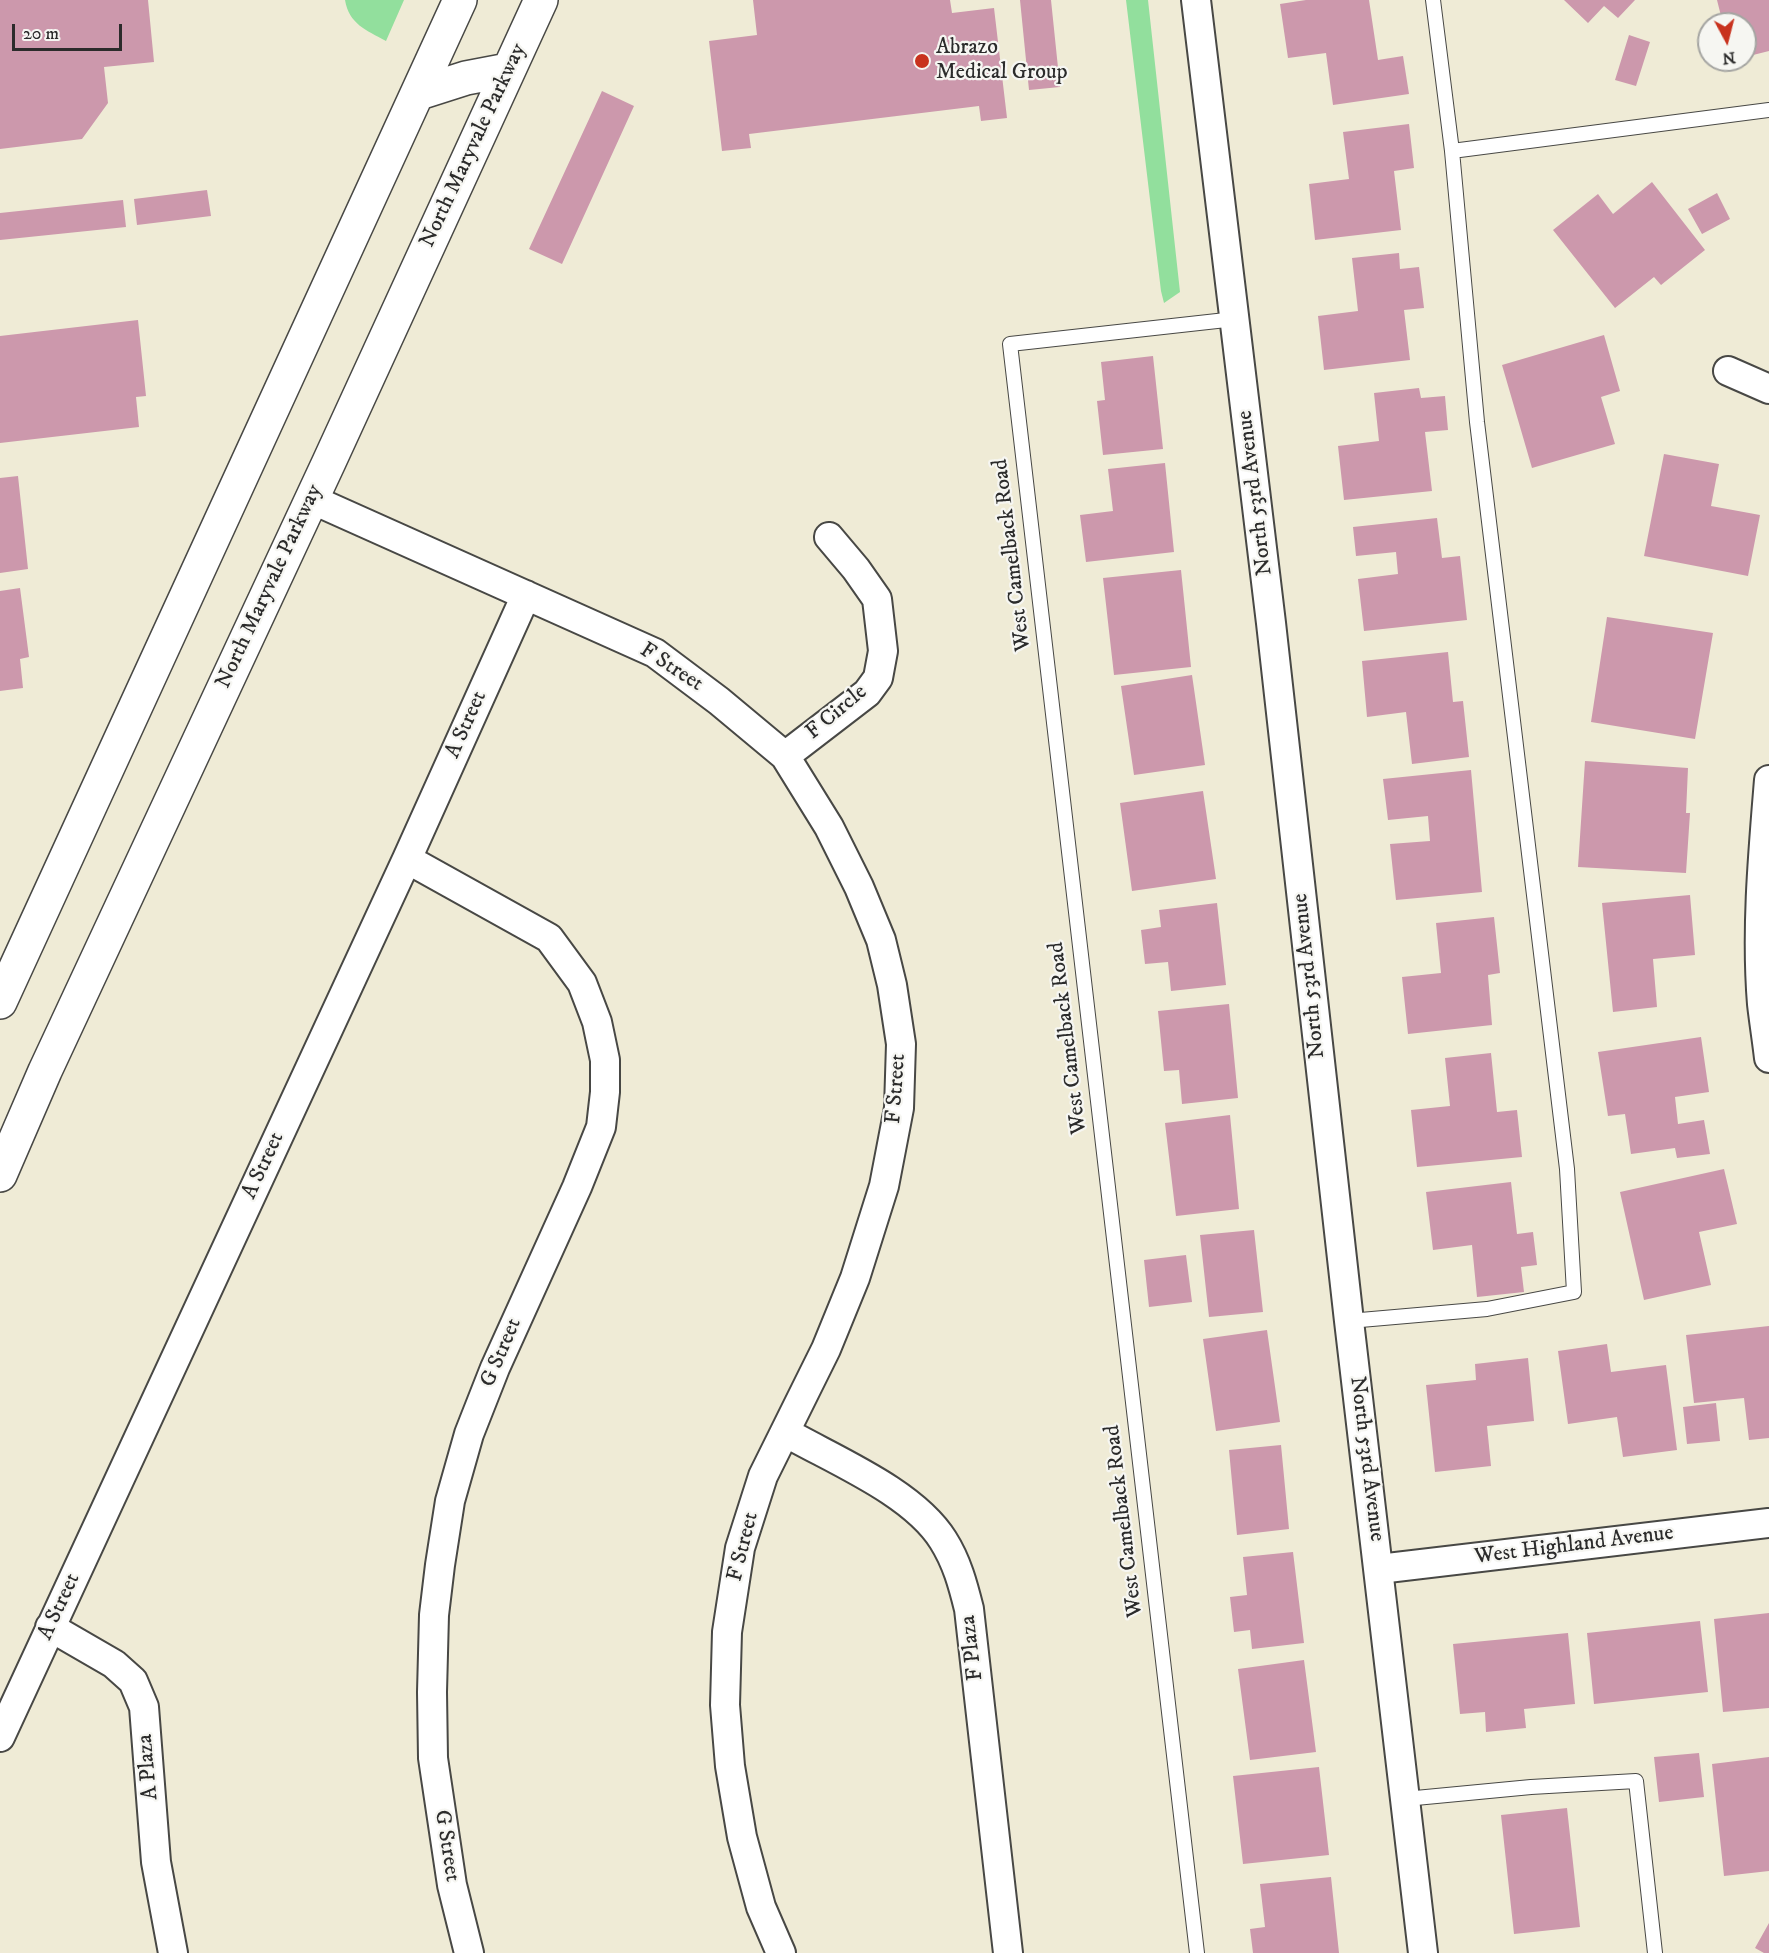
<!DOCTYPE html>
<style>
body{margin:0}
#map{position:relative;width:1769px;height:1953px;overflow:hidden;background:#efebd6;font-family:"IM FELL DW Pica",serif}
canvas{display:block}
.north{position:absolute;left:1697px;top:12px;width:60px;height:60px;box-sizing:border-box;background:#f6f6f2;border:2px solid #a5a5a2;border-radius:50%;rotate:173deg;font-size:16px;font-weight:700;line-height:24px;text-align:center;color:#2b2b2b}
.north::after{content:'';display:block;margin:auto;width:21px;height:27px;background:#c8321e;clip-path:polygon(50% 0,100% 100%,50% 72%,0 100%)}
.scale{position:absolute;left:12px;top:24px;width:110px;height:27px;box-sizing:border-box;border:3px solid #2b2b2b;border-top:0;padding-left:8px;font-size:18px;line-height:21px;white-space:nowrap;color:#2b2b2b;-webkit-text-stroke:4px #f6f6f2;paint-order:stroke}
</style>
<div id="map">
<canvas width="1769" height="1953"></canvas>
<div class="north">N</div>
<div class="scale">20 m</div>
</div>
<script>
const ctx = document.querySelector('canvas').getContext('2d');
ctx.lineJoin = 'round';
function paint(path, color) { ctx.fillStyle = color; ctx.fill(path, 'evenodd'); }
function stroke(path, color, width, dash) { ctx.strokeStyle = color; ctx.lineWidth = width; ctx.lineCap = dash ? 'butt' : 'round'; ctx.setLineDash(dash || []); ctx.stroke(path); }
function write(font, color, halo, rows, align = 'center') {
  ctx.font = font + ' "IM FELL DW Pica",serif'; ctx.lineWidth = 4.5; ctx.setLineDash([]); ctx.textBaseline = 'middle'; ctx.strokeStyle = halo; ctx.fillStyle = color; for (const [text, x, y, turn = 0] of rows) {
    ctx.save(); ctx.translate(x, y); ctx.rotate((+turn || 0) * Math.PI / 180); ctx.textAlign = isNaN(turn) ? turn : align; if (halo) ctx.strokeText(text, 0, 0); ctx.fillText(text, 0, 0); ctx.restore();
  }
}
const green = new Path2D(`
 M345 0H404L386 41C366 30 349 24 345 0Z
 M1126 0H1148L1180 292 1164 303 1161 291Z`);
const building = new Path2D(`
 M0 0H148L154 62 104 67 108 103 82 139 0 149Z
 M753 0H950L952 13 994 8 1007 118 981 121 979 106 749 134 751 148 722 151 709 41 757 35Z
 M1020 0H1051L1060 87 1029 90Z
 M1306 0H1369L1378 60 1403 56 1409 94 1333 105 1326 53 1288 58 1280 4Z
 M1564 0H1635L1618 18 1604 6 1588 23Z
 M1717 0H1769V51L1745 57V24H1723Z
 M1629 35 1650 42 1636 86 1615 80Z
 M602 91 634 106 562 264 529 249Z
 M1409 124 1414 168 1394 171 1401 230 1315 240 1309 184 1349 179 1343 132Z
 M1652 182 1705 250 1661 285 1654 277 1615 308 1553 230 1598 194 1613 214Z
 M207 190 211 216 137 225 134 199Z
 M1717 193 1730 219 1702 234 1688 209Z
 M123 200 126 227 0 240V213Z
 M1399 253 1400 269 1419 267 1424 308 1404 310 1410 360 1324 370 1318 316 1358 311 1352 258Z
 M138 320 146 396 136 397 139 427 0 443V336Z
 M1604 335 1620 391 1601 397 1615 444 1532 468 1502 365Z
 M1153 356 1163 449 1103 455 1097 401 1105 400 1101 362Z
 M1419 388 1421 398 1445 396 1448 430 1425 432 1432 491 1344 500 1338 446 1379 441 1374 393Z
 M1664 454 1719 464 1711 506 1760 515 1748 576 1644 556Z
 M1165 463 1174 552 1086 562 1080 515 1113 511 1108 469Z
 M18 476 28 569 0 573V478Z
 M1437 518 1442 558 1460 556 1467 620 1364 631 1358 579 1398 574 1396 552 1356 556 1353 527Z
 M1181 570 1191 667 1114 675 1103 578Z
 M20 588 29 657 20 659 23 688 0 691V591Z
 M1607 617 1713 633 1695 739 1591 722Z
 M1448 652 1453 702 1463 701 1469 757 1412 764 1406 712 1367 717 1362 661Z
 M1192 675 1205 765 1134 775 1121 686Z
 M1585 761 1688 768 1686 813H1690L1686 873 1578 867Z
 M1471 770 1482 892 1396 900 1390 844 1430 841 1428 816 1388 820 1383 779Z
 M1203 791 1216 879 1132 891 1120 803Z
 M1690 895 1695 955 1653 959 1657 1007 1613 1012 1602 903Z
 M1217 903 1226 985 1171 991 1168 962 1145 964 1141 930 1161 927 1159 910Z
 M1494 917 1500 973 1488 975 1492 1025 1408 1034 1402 977 1441 973 1436 923Z
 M1229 1004 1238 1098 1182 1104 1179 1070 1164 1071 1158 1011Z
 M1701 1037 1709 1092 1675 1097 1678 1124 1704 1120 1710 1154 1677 1158 1675 1148 1631 1154 1625 1114 1608 1116 1598 1052Z
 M1491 1053 1497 1112 1517 1110 1522 1157 1417 1167 1411 1110 1450 1106 1445 1058Z
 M1230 1115 1239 1209 1176 1216 1165 1123Z
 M1724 1169 1737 1224 1699 1232 1711 1285 1644 1300 1620 1192Z
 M1511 1182 1517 1234 1533 1232 1537 1265 1521 1267 1524 1292 1477 1297 1472 1245 1433 1250 1426 1192Z
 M1254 1230 1263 1312 1209 1317 1200 1235Z
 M1186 1255 1192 1302 1149 1307 1144 1260Z
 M1769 1326V1438L1749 1440 1744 1398 1694 1403 1686 1335Z
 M1267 1330 1280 1422 1216 1431 1203 1339Z
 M1607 1344 1611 1372 1666 1365 1677 1450 1623 1457 1617 1417 1568 1424 1558 1351Z
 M1528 1358 1534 1421 1487 1426 1491 1466 1435 1472 1426 1385 1476 1380 1475 1364Z
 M1716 1403 1720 1441 1687 1444 1683 1407Z
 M1281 1445 1289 1529 1237 1535 1229 1450Z
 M1293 1552 1304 1643 1252 1649 1250 1630 1234 1632 1230 1597 1247 1595 1243 1557Z
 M1769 1613V1708L1723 1712 1714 1619Z
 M1700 1621 1708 1692 1594 1704 1587 1633Z
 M1568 1633 1575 1704 1524 1709 1526 1728 1486 1732 1485 1712 1460 1714 1453 1644Z
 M1304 1660 1316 1752 1250 1760 1238 1669Z
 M1699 1753 1704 1797 1659 1802 1654 1757Z
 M1769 1757V1871L1724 1876 1712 1764Z
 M1319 1767 1329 1855 1243 1864 1233 1776Z
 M1567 1808 1580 1927 1514 1934 1501 1815Z
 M1331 1877 1339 1953H1253L1250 1929 1265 1927 1260 1884Z
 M1769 1923V1953H1764L1755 1948Z`);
const service = new Path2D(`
 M1452 151 1769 110
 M1349 1321 1487 1309 1574 1292 1567 1169 1477 422 1452 151 1433 0
 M1405 1799 1531 1787 1636 1781 1655 1953
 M1197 1953 1010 344 1235 319`);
const minor = new Path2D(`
 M1196 0 1271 623 1349 1321 1423 1953
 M1728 371 1769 389
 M311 499 655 653 719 701 785 756 829 827 859 887 881 940 892 985 901 1044 899 1108 884 1186 855 1278 826 1349 763 1476 740 1548 727 1632 725 1705 730 1766 742 1837 761 1907 781 1953
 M785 756 867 693 878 678 883 651 877 599 856 569 829 537
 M1769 780C1763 853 1756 930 1762 1004 1764 1022 1767 1040 1769 1058
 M407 859 549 938 582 983 597 1022 605 1060V1092L601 1127 577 1187 495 1368 469 1434 450 1501 440 1565 434 1615 432 1692 433 1758 452 1885 469 1953
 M785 1432C834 1460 913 1492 943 1540 957 1562 963 1585 969 1609L1008 1953
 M1379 1569 1769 1523
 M50 1627 114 1664 133 1681 144 1707 156 1862 173 1953
 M0 1737 407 859 526 595`);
const tertiary = new Path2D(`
 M419 93 466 78 508 70
 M0 1002 460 0
 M0 1175 45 1071 329 462 541 0`);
const markers = [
 [922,61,8,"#c8321e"]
];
const poiNames = [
 ["Abrazo",936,48],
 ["Medical Group",936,73]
];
const streetNames = [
 ["North Maryvale Parkway",474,146,-65],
 ["North 53rd Avenue",1256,493,-97],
 ["West Camelback Road",1013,555,-97],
 ["North Maryvale Parkway",270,587,-65],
 ["F Street",671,668,33],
 ["F Circle",837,713,-40],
 ["A Street",467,725,-66],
 ["North 53rd Avenue",1310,976,-96],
 ["West Camelback Road",1069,1038,-97],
 ["F Street",897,1089,-86],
 ["A Street",264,1166,-65],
 ["G Street",502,1353,-67],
 ["North 53rd Avenue",1366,1459,83],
 ["West Camelback Road",1125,1521,-97],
 ["West Highland Avenue",1574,1546,-7],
 ["F Street",744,1547,-76],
 ["A Street",60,1607,-65],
 ["F Plaza",973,1648,-97],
 ["A Plaza",149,1767,-95],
 ["G Street",446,1846,81]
];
paint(green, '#92df9d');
paint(building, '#cc98ac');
stroke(service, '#484845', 16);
stroke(minor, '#484845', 32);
stroke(tertiary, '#484845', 36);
stroke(service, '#fff', 14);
stroke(minor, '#fff', 28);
stroke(tertiary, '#fff', 33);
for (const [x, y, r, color] of markers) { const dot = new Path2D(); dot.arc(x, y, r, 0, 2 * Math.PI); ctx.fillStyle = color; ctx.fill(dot); stroke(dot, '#f6f6f2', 2); }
write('22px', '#2b2b2b', '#f6f6f2', poiNames, 'left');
write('22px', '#2b2b2b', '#f6f6f2', streetNames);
</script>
